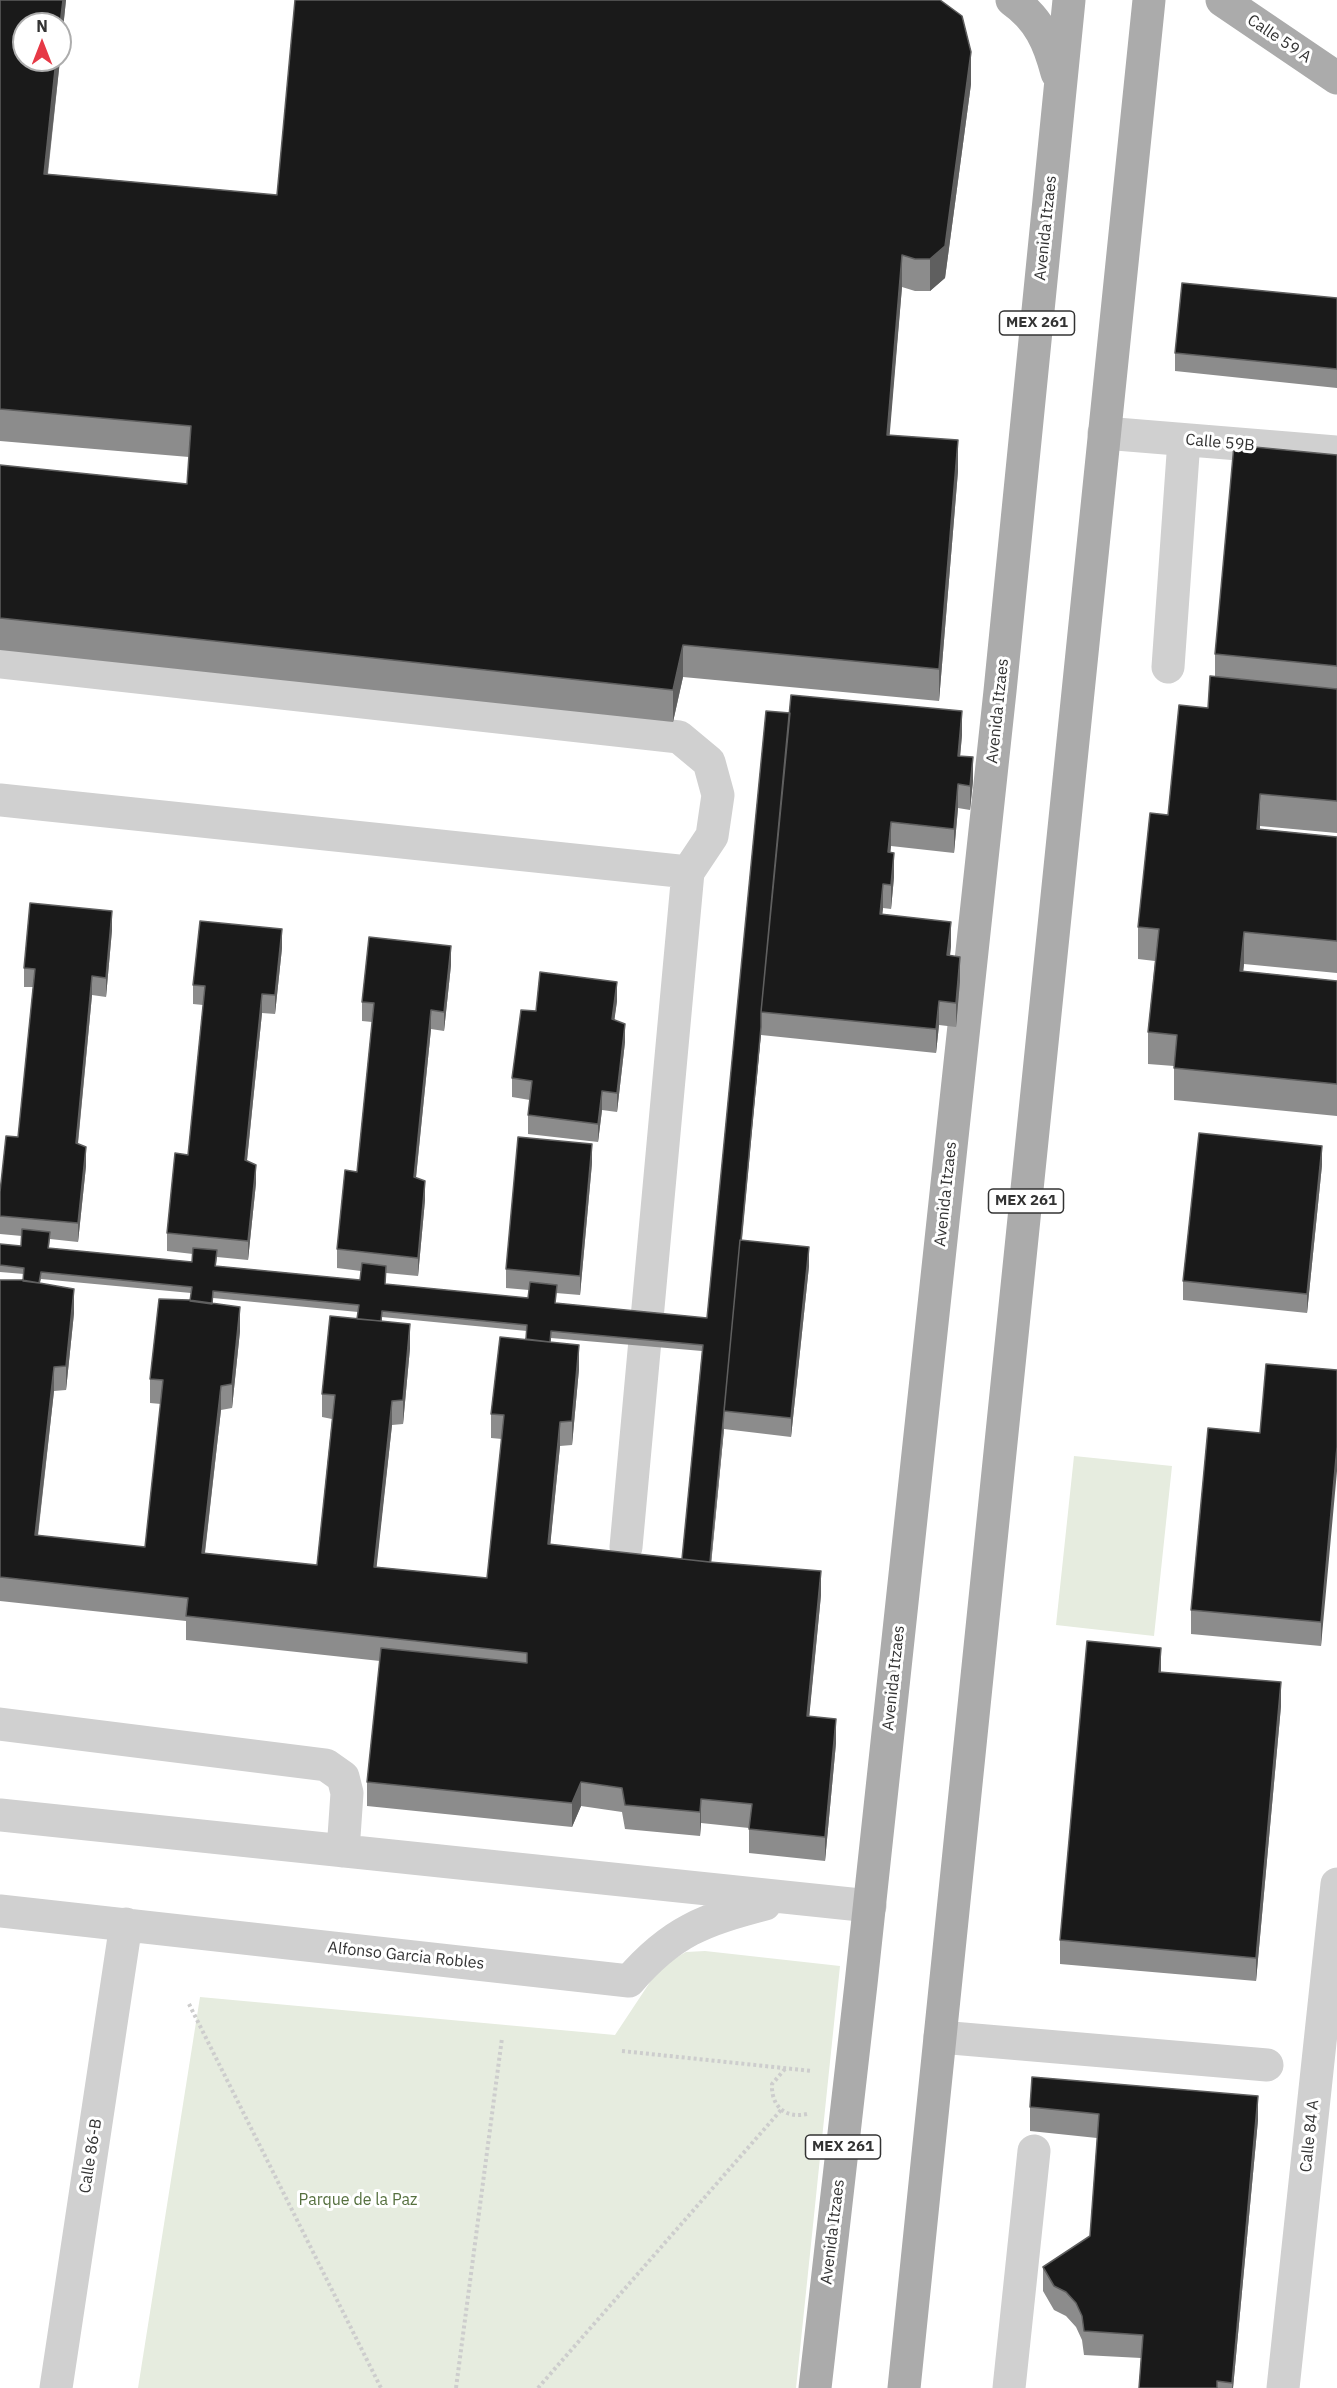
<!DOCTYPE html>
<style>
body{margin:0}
#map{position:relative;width:1337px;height:2388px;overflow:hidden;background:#fff;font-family:"IBM Plex Sans",sans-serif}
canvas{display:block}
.north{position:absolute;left:12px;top:12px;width:60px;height:60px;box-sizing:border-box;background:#fff;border:2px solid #adadad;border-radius:50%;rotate:0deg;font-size:16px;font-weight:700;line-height:24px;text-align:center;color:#333}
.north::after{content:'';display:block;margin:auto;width:21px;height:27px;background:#e63946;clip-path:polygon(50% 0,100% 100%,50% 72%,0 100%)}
</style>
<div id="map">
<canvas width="1337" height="2388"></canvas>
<div class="north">N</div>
</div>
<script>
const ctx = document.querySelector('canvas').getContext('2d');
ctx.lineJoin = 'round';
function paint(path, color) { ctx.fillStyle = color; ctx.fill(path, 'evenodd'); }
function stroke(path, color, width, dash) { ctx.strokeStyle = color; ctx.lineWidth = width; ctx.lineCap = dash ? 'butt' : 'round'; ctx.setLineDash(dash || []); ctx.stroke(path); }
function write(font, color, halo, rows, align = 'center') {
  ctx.font = font + ' "IBM Plex Sans",sans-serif'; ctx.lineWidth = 6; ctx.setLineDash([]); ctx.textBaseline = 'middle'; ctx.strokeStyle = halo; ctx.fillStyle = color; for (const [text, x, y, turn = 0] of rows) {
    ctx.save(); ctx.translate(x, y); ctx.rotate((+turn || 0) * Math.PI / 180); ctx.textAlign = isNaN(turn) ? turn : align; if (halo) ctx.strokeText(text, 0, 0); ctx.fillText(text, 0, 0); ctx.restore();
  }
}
const green = new Path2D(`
 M1074 1456 1172 1466 1154 1636 1056 1625Z
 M705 1951 840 1966 796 2388H138L200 1997 615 2035 660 1967 686 1952Z`);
const path = new Path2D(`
 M189 2004 381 2388
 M622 2051 812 2071
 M785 2069 772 2084C771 2106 785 2119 807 2114
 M456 2388 502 2038
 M538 2388 781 2110`);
const minor = new Path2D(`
 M1104 433 1337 452
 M0 662 679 737 709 762 718 795 712 836 688 872 626 1547
 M1168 667 1184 440
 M0 800 688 872
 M0 1724 326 1765 343 1777 347 1793 343 1851
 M0 1815 870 1906
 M0 1911 629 1981C672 1931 704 1920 765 1904
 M940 2037 1267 2065
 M56 2388 126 1924
 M1009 2388 1034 2151
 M1283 2388 1337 1884`);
const major = new Path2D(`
 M1012 0C1039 19 1049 42 1057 73
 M1222 0 1337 78
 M815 2388 861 1984 1000 691 1069 0
 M904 2388 1149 0`);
const wall = new Path2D(`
 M0 0H66L60 57V24L24 60H60L48 174 277 195 971 84 945 278 930 291H915L902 287 889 435 958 471 939 701 683 677 673 722 0 650V465L187 484 189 457 0 441Z
 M1337 298V388L1175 371V353Z
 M1337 455V833L1260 826V829L1337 837V973L1244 964 1243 971 1337 981V1116L1174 1100V1066L1148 1064V1032L1155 961 1138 959V927L1168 815 1208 708 1215 677V654Z
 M766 711 962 735 960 756 973 781 970 810 958 808 954 853 891 846 890 853 894 877 891 909 883 908 882 914 951 946 950 956 960 981 956 1027 939 1025 936 1053 761 1035V1033L742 1240 809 1266 791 1437 724 1429 711 1562 821 1595 809 1716 836 1743 825 1861 749 1853V1828L701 1823 700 1836 625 1829 622 1812 581 1806 572 1827 367 1806V1782L380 1661 186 1640V1621L0 1601V1280L23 1281 24 1274 0 1272V1244L21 1246 22 1236 0 1234V1192L18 1137 33 987H24V968L112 930 106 997 92 995 78 1144 86 1166 78 1242 50 1239 49 1248 192 1262 193 1254 167 1251V1233L188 1155 203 1005 193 1004V985L282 948 275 1014 262 1013 247 1161 256 1183 248 1260 217 1257 216 1266 360 1280 361 1271 337 1268V1249L357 1172 372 1022 362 1021V1002L451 965 444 1031 431 1029 416 1178 425 1200 418 1276 386 1273 385 1284 528 1298 529 1290 506 1288V1269L592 1163 580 1295 556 1293 555 1303 707 1318ZM41 1279 191 1293 190 1301 150 1379V1403L161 1404 145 1547 38 1536 54 1391 66 1390 74 1313 40 1283ZM213 1298 358 1312 357 1319 322 1394V1417L332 1419 317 1565 205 1553 221 1410 232 1408 240 1331 212 1304ZM382 1317 527 1331 526 1339 491 1414V1438L502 1439 487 1578 376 1567 392 1425 403 1424 410 1348 382 1321ZM551 1338 702 1351 682 1559 550 1545 560 1446 572 1445 579 1369 550 1342Z
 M617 1001 614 1020 625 1042 617 1112 602 1110 598 1142 528 1134V1115L530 1100 512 1097V1078L536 1011Z
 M1322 1165 1307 1313 1183 1300V1281Z
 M1337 1370 1321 1646 1191 1634V1610L1260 1433Z
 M1161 1672 1281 1706 1256 1981 1060 1964V1940Z
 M1030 2107 1258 2120 1233 2388H1139L1141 2358 1084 2355 1082 2340 1076 2327 1066 2316 1054 2310 1043 2291V2267L1090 2236 1097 2138 1030 2131Z`);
const shadedWall = new Path2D(`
 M63 0H66L60 57V25Z
 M971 52V84L945 278 930 291V259Z
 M56 60H60L44 205V174Z
 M902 255V287L887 467V435Z
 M958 440V471L939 701V669Z
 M683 645V677L673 722V690Z
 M962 711V735L958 780V756Z
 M973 757V781L970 810V786Z
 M958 784V808L954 853V829Z
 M1260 794V826L1257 861V829Z
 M891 822V846L888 876V852Z
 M894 853V877L891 909V885Z
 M883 884V908L880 938V914Z
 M112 911V930L106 997V978Z
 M951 922V946L947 979V955Z
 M282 929V948L275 1014V995Z
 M1244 932V964L1240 1003V971Z
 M451 946V965L444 1031V1012Z
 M960 957V981L956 1027V1003Z
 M92 976V995L76 1162V1143Z
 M617 982V1001L612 1038V1019Z
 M262 994V1013L245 1179V1160Z
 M939 1001V1025L936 1053V1029Z
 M431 1010V1029L414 1196V1177Z
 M625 1024V1042L617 1112V1093Z
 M761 1027V1033L725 1411Z
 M602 1091V1110L598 1142V1124Z
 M592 1144V1163L580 1295V1276Z
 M1322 1146V1165L1307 1313V1294Z
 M86 1147V1166L78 1242V1223Z
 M256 1165V1183L248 1260V1241Z
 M425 1181V1200L418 1276V1258Z
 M809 1247V1266L791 1437V1418Z
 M74 1289V1313L66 1390V1366Z
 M240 1307V1331L232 1408V1384Z
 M410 1324V1348L403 1424V1400Z
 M579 1345V1369L572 1445V1421Z
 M54 1367V1391L35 1559V1535Z
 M221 1386V1410L202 1577V1553Z
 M392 1401V1425L374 1591V1567Z
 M560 1422V1446L548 1568V1544Z
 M724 1423V1429L709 1586V1580Z
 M1337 1447V1471L1321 1646V1622Z
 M821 1571V1595L807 1740V1716Z
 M1161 1648V1672L1159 1696V1672Z
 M1281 1682V1706L1256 1981V1958Z
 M836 1719V1743L825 1861V1837Z
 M581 1782V1806L572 1827V1803Z
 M701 1799V1823L700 1836V1812Z
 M1258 2096V2120L1233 2388H1232Z`);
const building = new Path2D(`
 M0 0H63L60 25V24H24V60H56L44 174 277 195 295 0H940L962 16 971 52 945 246 930 259H915L902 255 887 435 958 440 939 669 683 645 673 690 0 618V465L187 484 191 426 0 409Z
 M1182 283 1337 298V369L1175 353Z
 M1234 445 1337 455V666L1215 654Z
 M1210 676 1337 689V801L1260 794 1257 829 1337 837V941L1244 932 1240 971 1337 981V1084L1174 1068 1177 1035 1148 1032 1159 929 1138 927 1150 813 1168 815 1179 705 1208 708Z
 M791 695 962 711 958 756 973 757 970 786 958 784 954 829 891 822 888 852 894 853 891 885 883 884 880 914 951 922 947 955 960 957 956 1003 939 1001 936 1029 761 1012Z
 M766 711 790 713 761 1012V1027L741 1240H740L710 1562 682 1559 703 1345 551 1331 550 1342 526 1339 527 1325 382 1311 381 1321 357 1319 359 1305 213 1291 212 1304 190 1301 192 1287 41 1272 39 1283 23 1281 24 1268 0 1265V1244L21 1246 22 1229 50 1232 48 1248 192 1262 193 1248 217 1250 215 1266 360 1280 362 1263 386 1266 385 1284 528 1298 530 1282 557 1285 555 1303 707 1318Z
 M30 903 112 911 106 978 92 976 76 1143 86 1147 78 1223 0 1216V1192L6 1136 18 1137 35 969 24 968Z
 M200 921 282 929 275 995 262 994 245 1160 256 1165 248 1241 167 1233 175 1153 188 1155 205 986 193 985Z
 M369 937 451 946 444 1012 431 1010 414 1177 425 1181 418 1258 337 1249 345 1170 357 1172 374 1003 362 1002Z
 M540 972 617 982 612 1019 625 1024 617 1093 602 1091 598 1124 528 1115 532 1081 512 1078 521 1010 536 1011Z
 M1199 1133 1322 1146 1307 1294 1183 1281Z
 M518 1137 592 1144 580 1276 506 1269Z
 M740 1240 809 1247 791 1418 724 1411Z
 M0 1280H22L74 1289 66 1366 54 1367 35 1535 145 1547 163 1380 150 1379 159 1299 189 1300 240 1307 232 1384 221 1386 202 1553 317 1565 335 1395 322 1394 330 1316 410 1324 403 1400 392 1401 374 1567 487 1578 504 1415 491 1414 500 1337 579 1345 572 1421 560 1422 548 1544 709 1562 821 1571 807 1716 836 1719 825 1837 749 1829 752 1804 701 1799 700 1812 625 1805 622 1788 581 1782 572 1803 367 1782 381 1648 527 1663V1653L186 1616 188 1598 0 1577Z
 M1266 1364 1337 1370V1447L1321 1622 1191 1610 1208 1428 1260 1433Z
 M1087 1641 1161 1648 1159 1672 1281 1682 1256 1958 1060 1940Z
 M1032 2077 1258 2096 1232 2383 1217 2381V2388H1139L1143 2335 1084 2331 1082 2316 1076 2303 1066 2292 1054 2286 1043 2267 1090 2236 1099 2114 1030 2107Z`);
const shields = [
 [1037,323,75],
 [1026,1201,75],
 [843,2147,75]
];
const shieldNames = [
 ["MEX 261",1037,323],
 ["MEX 261",1026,1201],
 ["MEX 261",843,2147]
];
const streetNames = [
 ["Calle 59 A",1279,39,34],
 ["Avenida Itzaes",1046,228,-84],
 ["Calle 59B",1220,443,5],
 ["Avenida Itzaes",998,711,-84],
 ["Avenida Itzaes",946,1194,-84],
 ["Avenida Itzaes",894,1678,-84],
 ["Alfonso Garcia Robles",406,1956,6],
 ["Calle 84 A",1310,2136,-84],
 ["Calle 86-B",91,2156,-81],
 ["Avenida Itzaes",833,2232,-83]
];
const parkNames = [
 ["Parque de la Paz",358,2200]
];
paint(green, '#e6ecdf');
stroke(path, '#cdcdcd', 4, [3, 3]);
stroke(minor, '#d0d0d0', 33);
stroke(major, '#ababab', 33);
paint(wall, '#8c8c8c');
paint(shadedWall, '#5f5f5f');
paint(building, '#1a1a1a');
stroke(building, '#5f5f5f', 1.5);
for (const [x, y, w] of shields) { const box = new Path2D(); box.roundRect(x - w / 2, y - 12, w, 24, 4.5); ctx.fillStyle = '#fff'; ctx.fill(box); stroke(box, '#333', 1.5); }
write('bold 15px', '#333', null, shieldNames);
write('16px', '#333', '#fff', streetNames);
write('16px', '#56703f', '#fff', parkNames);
</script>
